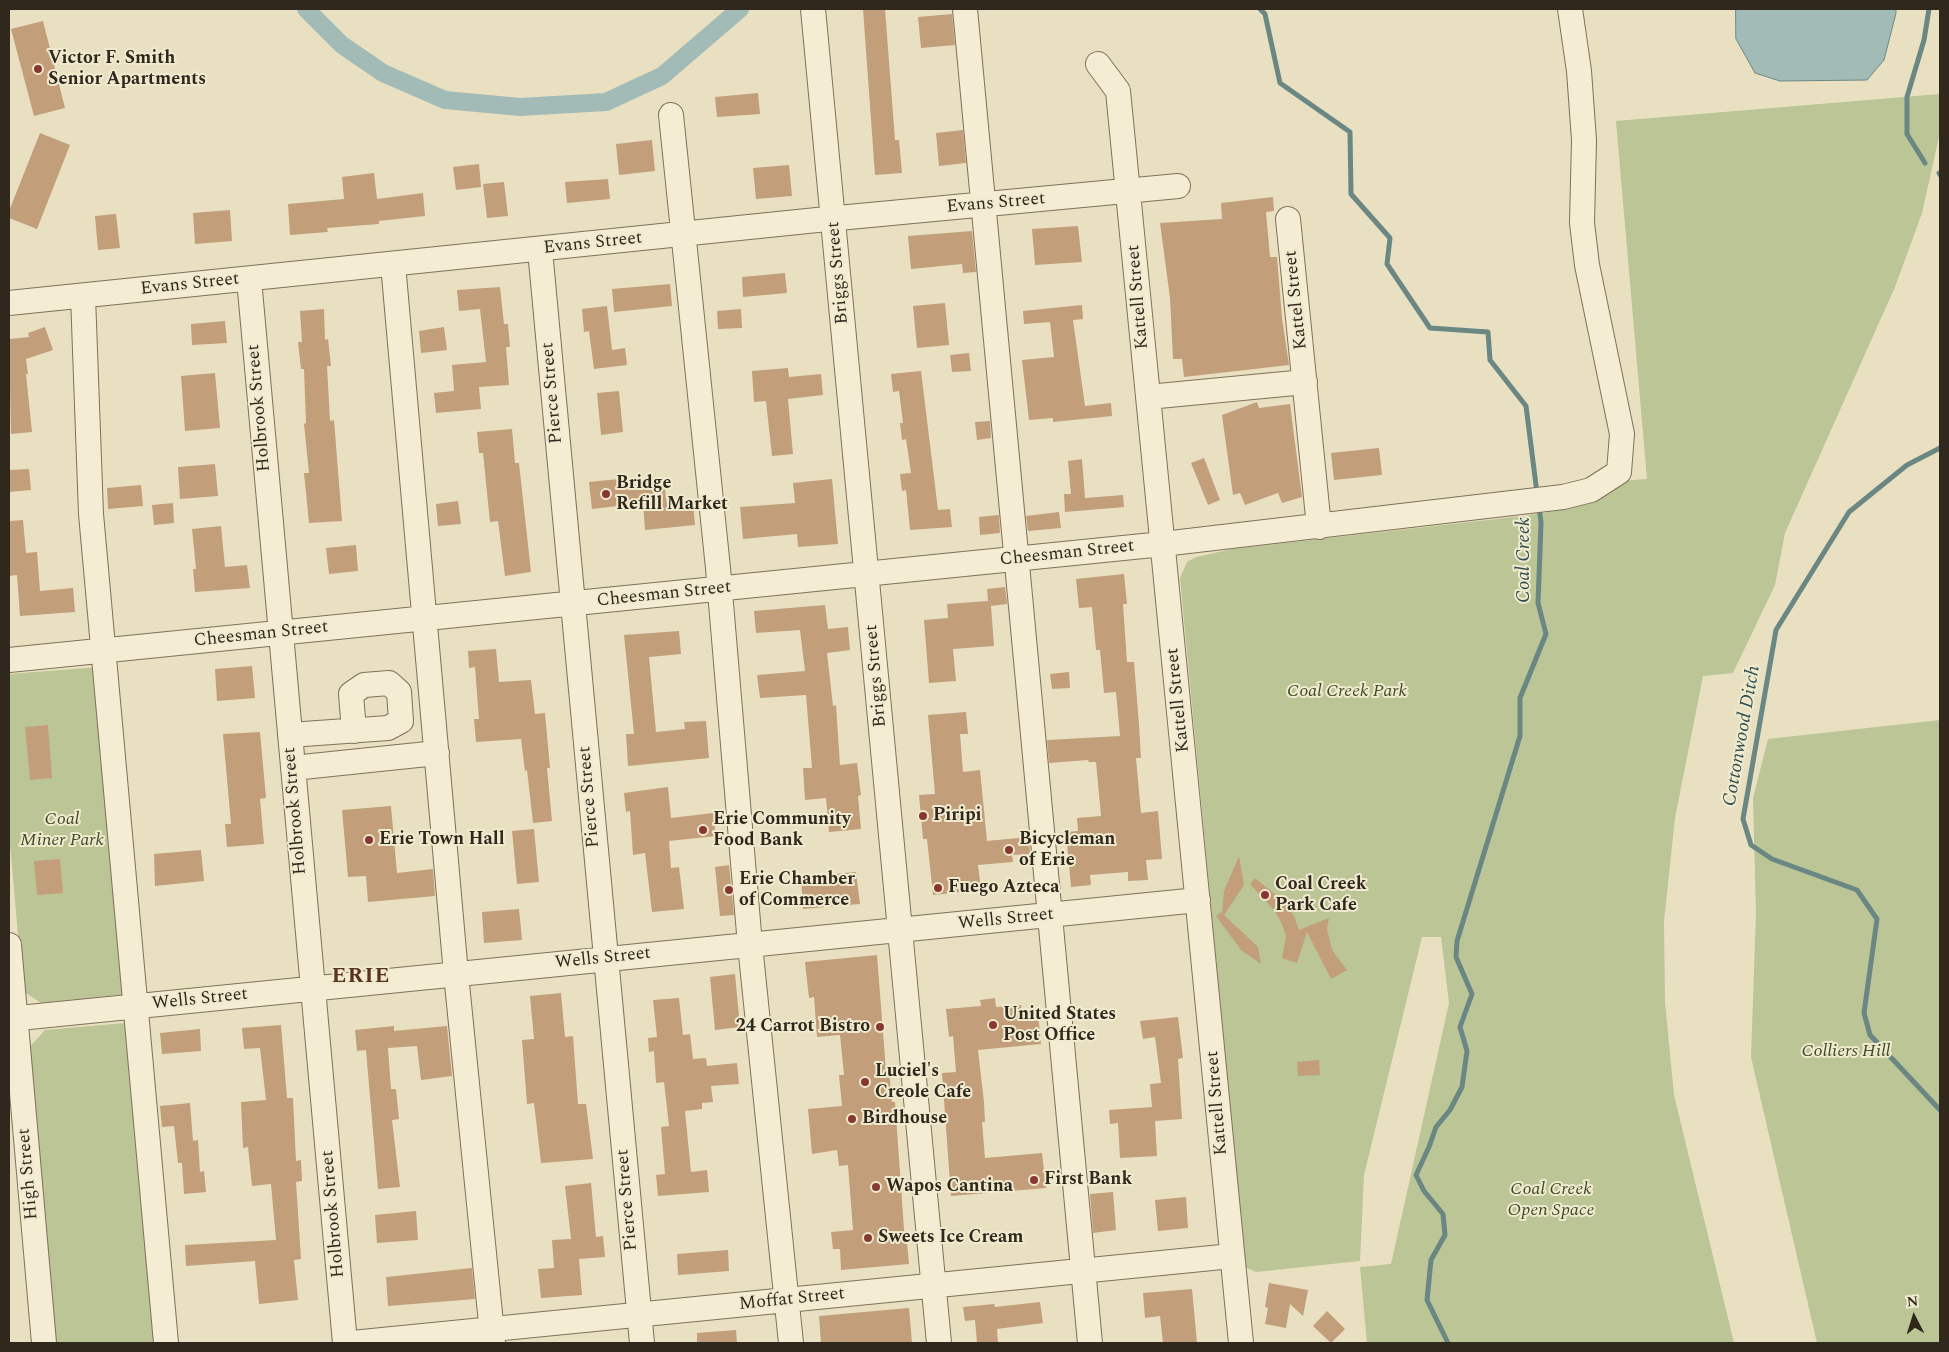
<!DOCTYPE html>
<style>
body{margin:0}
#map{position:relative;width:1949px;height:1352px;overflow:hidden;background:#e8e0c1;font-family:Spectral,serif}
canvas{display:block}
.frame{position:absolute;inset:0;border:10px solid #31281d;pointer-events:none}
.north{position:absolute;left:1889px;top:1292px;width:50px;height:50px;-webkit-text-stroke:4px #f0eacf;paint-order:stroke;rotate:355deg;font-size:14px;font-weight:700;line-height:20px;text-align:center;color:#31281d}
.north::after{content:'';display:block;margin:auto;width:18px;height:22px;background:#31281d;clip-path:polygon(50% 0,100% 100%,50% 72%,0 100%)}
</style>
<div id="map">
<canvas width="1949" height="1352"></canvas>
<div class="frame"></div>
<div class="north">N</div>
</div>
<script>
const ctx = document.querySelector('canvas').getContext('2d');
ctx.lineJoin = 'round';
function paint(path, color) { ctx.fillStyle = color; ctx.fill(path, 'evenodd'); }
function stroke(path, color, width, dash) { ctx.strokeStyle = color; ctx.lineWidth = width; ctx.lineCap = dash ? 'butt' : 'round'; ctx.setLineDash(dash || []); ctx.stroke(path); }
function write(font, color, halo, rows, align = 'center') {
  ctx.font = font + ' Spectral,serif'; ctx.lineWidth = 4; ctx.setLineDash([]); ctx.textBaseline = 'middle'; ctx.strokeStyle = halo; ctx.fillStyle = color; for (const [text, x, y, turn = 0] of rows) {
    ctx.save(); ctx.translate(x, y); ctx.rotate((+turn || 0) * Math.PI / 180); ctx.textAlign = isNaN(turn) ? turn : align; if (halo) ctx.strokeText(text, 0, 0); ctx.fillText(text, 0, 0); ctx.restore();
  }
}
const green = new Path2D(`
 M1940 94V132L1922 213 1895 287 1785 533 1775 585 1733 673 1703 676 1675 818 1664 921 1665 1002 1674 1095 1734 1343H1367L1360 1267 1391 1264 1449 1003 1441 937H1422L1364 1175 1360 1261 1256 1272 1245 1267 1180 578 1187 562 1196 557 1232 549 1523 516 1568 509 1565 485 1647 479 1616 121Z
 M101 667 129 994 41 1003 23 991 9 833V674Z
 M1940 720V1343H1817L1751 1057 1756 913 1753 798 1768 739Z
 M125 1023 158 1343H59L53 1338 28 1049 45 1030Z`);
const water = new Path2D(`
 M1736 9H1896V13L1884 60 1867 80 1780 81 1755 73 1736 39Z`);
const stream = new Path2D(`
 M1260 9 1265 14 1280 83 1350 132 1351 194 1390 238 1387 264 1430 328 1488 332 1490 360 1526 406 1537 493
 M1925 163 1907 134V97L1924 40 1929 9
 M1939 173 1940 175
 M1940 448 1907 465 1849 512 1776 630 1743 819 1751 845 1772 859 1857 890 1877 919 1864 1013 1870 1035 1940 1110
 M1448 1343 1427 1300 1431 1260 1445 1235 1443 1214 1424 1191 1416 1175 1429 1147 1436 1127 1450 1110 1462 1087 1467 1051 1460 1027 1472 994 1456 957 1457 941 1520 736V698L1546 634 1538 603 1541 523 1539 506`);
const canal = new Path2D(`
 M306 9 342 45 383 73 445 100 520 107 606 102 662 76 740 9`);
const building = new Path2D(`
 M863 9H885L895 140H899L902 173 875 175Z
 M952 14 955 45 921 48 918 17Z
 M43 21 65 108 34 116 11 29Z
 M758 93 760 114 717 117 715 97Z
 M963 130 966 163 939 166 936 133Z
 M40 133 70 145 37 229 9 218V211Z
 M652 140 655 171 619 175 616 144Z
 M479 164 481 187 456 190 453 167Z
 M789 165 792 196 756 199 753 168Z
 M374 173 377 199 423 193 425 216 379 221V224L327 228 328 232 290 235 288 204 344 199 342 177Z
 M608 179 610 199 567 203 565 182Z
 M504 182 508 216 487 218 483 184Z
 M1273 197 1274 211 1266 212 1270 257H1277L1282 318 1289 365 1184 377 1182 359H1173L1170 298 1160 223 1222 219 1221 203Z
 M230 210 232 241 195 244 193 213Z
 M116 214 120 248 98 250 95 216Z
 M1078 226 1082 262 1035 265 1032 229Z
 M972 231 976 272 963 273 962 264 911 269 908 236Z
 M785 273 787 293 743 297 742 277Z
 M670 284 672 306 614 312 612 289Z
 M500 287 504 324H508L510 347H506L509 385 479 387 481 409 436 413 434 393 454 391 452 365 486 362 480 309 459 311 457 290Z
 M945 303 949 345 917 348 913 306Z
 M1082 305 1083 319 1073 320 1085 406 1111 403 1112 416 1053 422V418L1029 420 1022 360 1054 357 1050 322 1024 324 1023 311Z
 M607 306 612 350 625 348 627 365 594 369 589 331 584 332 582 309Z
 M324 309 325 340 328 339 331 366H327L330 421 334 420 342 521 309 523 304 473H309L304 424 306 423 304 369H301L298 342H302L300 311Z
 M741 309 742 328 718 329 717 311Z
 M225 321 227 343 192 345 191 324Z
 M45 327 53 350 26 359 28 374H26L32 432 11 434 9 339 29 337 28 333Z
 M444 327 447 350 421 353 419 331Z
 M969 353 971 371 952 372 950 355Z
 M788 368 789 377 821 374 823 395 788 399 793 454 772 456 766 401 754 402 752 371Z
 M921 371 938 510 950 509 952 527 910 530 906 490 902 491 900 474 911 473 906 439 902 440 900 423H903L899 391 893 392 891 374Z
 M215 373 220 428 185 431 181 376Z
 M619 391 623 432 601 435 597 393Z
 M1257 402 1259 408 1290 404 1302 497 1282 503 1278 493 1245 505 1240 493 1233 495 1222 415Z
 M990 421 991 438 977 440 975 422Z
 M512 429 515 463H519L531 572 505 576 498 521 490 522 483 453H479L477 432Z
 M1379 448 1382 475 1334 480 1331 453Z
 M1204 458 1220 500 1208 505 1191 463Z
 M1082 459 1085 498 1123 495 1124 507 1065 512 1064 494H1071L1068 461Z
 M215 464 218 496 180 499 178 467Z
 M29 469 31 490 9 492V470Z
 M619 479 620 487 664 482 667 506 693 503 695 525 645 530 643 503 592 509 589 482Z
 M832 479 838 544 798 547 797 534 743 539 740 507 795 503 793 483Z
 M141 485 143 506 108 509 107 488Z
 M458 501 461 524 438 526 436 504Z
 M173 503 174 523 154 525 152 505Z
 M1059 512 1061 528 1028 531 1026 516Z
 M999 515 1000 533 980 535 979 517Z
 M23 520 26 553 37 552 40 591 73 588 75 612 20 616 17 575 9 576V521Z
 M221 526 225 567 247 565 250 588 195 592 193 569H196L192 529Z
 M356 545 358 571 329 574 326 548Z
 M1124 574 1127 604H1123L1127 662H1134L1139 725 1141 758H1136L1141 813 1158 811 1162 859 1146 860 1148 880 1128 881V872L1090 875 1091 885 1071 887 1066 832 1078 831 1077 818 1101 816 1096 762H1089L1088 760 1049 763 1047 740 1120 736 1116 692 1104 693 1100 650H1096L1092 607 1079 608 1076 579Z
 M1005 587 1007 604 991 606 994 646 953 649 956 681 929 683 924 620 948 618 947 604 988 601 987 589Z
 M825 605 828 629 848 627 850 650 827 653 833 706 836 705 840 765 857 763 861 795 858 796 861 829 829 832 826 798 805 800 803 768H812L806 695 760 698 757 675 805 671 800 630 756 633 754 611Z
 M679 631 681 654 649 657 656 732 685 729 684 722 706 721 709 758 628 766 626 734H634L624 635Z
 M496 649 499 682 531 680 535 714 545 713 550 768H547L552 821 533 823 527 770 525 771 521 739 476 742 474 719H479L475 667 469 668 468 651Z
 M252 666 255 698 217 701 215 669Z
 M1069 672 1070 688 1052 689 1050 674Z
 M966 712 968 734H960L963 772 980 770 987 841 1029 837 1030 854 1012 855 1013 862 978 865 981 890 933 895 927 839H923L919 795 935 794 928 715Z
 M48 725 52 778 30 780 25 727Z
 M260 732 266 798 260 799 264 844 227 847 225 824H231L223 734Z
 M668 787 671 818 713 813 716 836 669 841 671 868 679 867 684 909 652 912 645 853 633 855 630 811 626 812 624 793Z
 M391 806 397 873 433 869 435 896 368 902 366 876 348 877 342 810Z
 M534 829 539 882 517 884 512 831Z
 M201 850 204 881 155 886 154 854Z
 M1239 856 1244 885 1224 915 1258 947 1261 964 1241 950 1216 916 1221 912 1222 914 1224 891Z
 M60 859 63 893 37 895 34 861Z
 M729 865 734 915 720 916 715 867Z
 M856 872 860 904 803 909 801 877Z
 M1255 878 1283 901 1294 916 1299 930 1329 918 1327 929 1332 950 1347 970 1331 979 1307 932 1297 963 1282 958 1286 936 1281 922 1274 910 1250 884Z
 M519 909 522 940 484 943 482 912Z
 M877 955 886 1071H889L892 1102H895L905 1243H907L909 1264 841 1270 840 1249H833L831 1232 853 1230 848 1165 839 1166 837 1150 812 1154 808 1109 842 1106 839 1075H844L840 1035 817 1037 814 997 809 998 805 962Z
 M735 974 740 1027 715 1030 710 977Z
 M561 993 565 1037 573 1036 578 1104H586L593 1159 541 1163 534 1103 527 1104 522 1040 534 1039 530 996Z
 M679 998 683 1035 690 1034 693 1059 706 1058 707 1066 737 1063 739 1084 711 1086 713 1102 702 1103V1109L685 1111 691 1172 707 1170 709 1192 658 1196 656 1175 665 1174 661 1127 669 1126 664 1082 656 1083 654 1051 649 1052 648 1038 657 1037 653 1000Z
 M995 998 996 1007 1021 1005 1022 1014 1038 1013 1041 1044 978 1050 984 1102 985 1122H982L985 1158 1042 1153 1046 1188 951 1196 942 1073 956 1072 953 1036 949 1037 946 1009 981 1006 980 1000Z
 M1178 1017 1183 1058 1178 1059 1182 1119 1155 1121 1157 1156 1120 1158 1118 1123 1110 1124 1109 1110 1152 1107 1150 1084 1161 1083 1155 1037 1143 1039 1140 1021Z
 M281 1025 287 1098H293L296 1161 301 1160 302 1181 296 1182 301 1259 294 1260 298 1300 259 1304 255 1261 186 1266 185 1245 276 1240 271 1184 252 1186 248 1147 243 1148 241 1102 266 1100 260 1048 244 1049 242 1028Z
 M394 1026V1031L447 1026 452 1076 421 1080 417 1046 388 1048 391 1089H396L399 1119 392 1120 400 1187 378 1189 366 1050 357 1051 355 1030Z
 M200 1029 201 1051 162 1054 160 1033Z
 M1319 1060 1320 1075 1298 1076 1297 1062Z
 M190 1103 193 1141 198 1140 200 1172 204 1171 206 1192 184 1194 182 1163H178L174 1126 162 1127 160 1106Z
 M591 1183 596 1237 603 1236 605 1257 579 1259 582 1295 541 1298 538 1269 554 1268 552 1240 571 1239 565 1186Z
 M1113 1192 1116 1230 1093 1233 1090 1194Z
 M1186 1197 1188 1228 1158 1231 1155 1200Z
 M416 1211 418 1240 377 1243 375 1215Z
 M728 1250 729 1271 678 1275 677 1254Z
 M472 1268 475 1299 388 1306 386 1277Z
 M1269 1283 1308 1290 1303 1316 1290 1304 1286 1328 1265 1324 1268 1308 1265 1307Z
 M1192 1289 1197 1343H1163L1160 1316 1145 1318 1143 1293Z
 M1040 1302 1043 1323 997 1329 998 1343H977L975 1320 965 1321 963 1307 994 1304 995 1307Z
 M909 1308 912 1343H821L819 1316Z
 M1327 1311 1345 1329 1331 1343 1313 1326Z
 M736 1330 737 1343H697V1333Z`);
const minor = new Path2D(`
 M813 9 939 1343
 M965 9 1090 1343
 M1098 64 1118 91 1241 1343
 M671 115 718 568 750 945 791 1343
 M1288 219 1319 527
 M540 250 642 1343
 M393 264 456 974 493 1343
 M249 279 345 1343
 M83 296 91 514 166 1343
 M9 303 817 220 1178 186
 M1148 397 1305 382
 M9 660 1163 544 1563 497 1591 490 1619 472 1622 434 1587 265 1582 223 1584 140 1579 71 1570 9
 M290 735 388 728 401 721 399 692 389 683 364 685 351 694 354 731
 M293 768 437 753
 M9 945 44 1343
 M9 1019 1198 900
 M352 1343 1232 1256`);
const markers = [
 [38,69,5,"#883831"],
 [606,494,5,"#883831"],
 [923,816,5,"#883831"],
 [703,830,5,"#883831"],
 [369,840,5,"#883831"],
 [1009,850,5,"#883831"],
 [938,888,5,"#883831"],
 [729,890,5,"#883831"],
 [1265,895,5,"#883831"],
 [993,1025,5,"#883831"],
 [880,1027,5,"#883831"],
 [865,1082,5,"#883831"],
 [852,1119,5,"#883831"],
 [1034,1180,5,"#883831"],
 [876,1187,5,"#883831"],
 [868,1238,5,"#883831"]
];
const poiNames = [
 ["Victor F. Smith",48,59],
 ["Senior Apartments",48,80],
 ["Bridge",616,484],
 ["Refill Market",616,505],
 ["Piripi",933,816],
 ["Erie Community",713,820],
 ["Food Bank",713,841],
 ["Erie Town Hall",379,840],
 ["Bicycleman",1019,840],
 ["of Erie",1019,861],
 ["Erie Chamber",739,880],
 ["of Commerce",739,901],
 ["Coal Creek",1275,885],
 ["Park Cafe",1275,906],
 ["Fuego Azteca",948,888],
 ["United States",1003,1015],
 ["Post Office",1003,1036],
 ["24 Carrot Bistro",870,1027,"right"],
 ["Luciel's",875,1072],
 ["Creole Cafe",875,1093],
 ["Birdhouse",862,1119],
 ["First Bank",1044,1180],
 ["Wapos Cantina",886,1187],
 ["Sweets Ice Cream",878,1238]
];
const streetNames = [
 ["Evans Street",996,204,-5],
 ["Evans Street",593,244,-6],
 ["Briggs Street",839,273,-95],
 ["Evans Street",190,285,-6],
 ["Kattell Street",1139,297,-95],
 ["Kattel Street",1297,300,-96],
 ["Pierce Street",553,393,-95],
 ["Holbrook Street",260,408,-95],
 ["Cheesman Street",1067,554,-6],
 ["Cheesman Street",664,595,-6],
 ["Cheesman Street",261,635,-6],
 ["Briggs Street",877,676,-95],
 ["Kattell Street",1179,700,-96],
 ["Pierce Street",590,797,-95],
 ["Holbrook Street",296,811,-95],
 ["Wells Street",1006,920,-6],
 ["Wells Street",603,959,-6],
 ["Wells Street",200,1000,-6],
 ["Kattell Street",1218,1103,-95],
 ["High Street",29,1174,-95],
 ["Pierce Street",628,1200,-95],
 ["Holbrook Street",334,1214,-95],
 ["Moffat Street",792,1300,-6]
];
const parkNames = [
 ["Coal Creek Park",1347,692],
 ["Coal",62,820],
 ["Miner Park",62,841],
 ["Colliers Hill",1846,1052],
 ["Coal Creek",1551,1190],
 ["Open Space",1551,1211]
];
const waterNames = [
 ["Coal Creek",1525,560,-90],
 ["Cottonwood Ditch",1743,736,-80]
];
const districtNames = [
 ["ERIE",361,978]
];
paint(green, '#bbc596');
paint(water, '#a3bbb6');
stroke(water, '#6b8783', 1);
stroke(stream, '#6b8783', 5);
stroke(canal, '#a3bbb6', 18);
paint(building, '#c29f7a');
stroke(minor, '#7f715a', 26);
stroke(minor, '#f4edd3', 24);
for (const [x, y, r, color] of markers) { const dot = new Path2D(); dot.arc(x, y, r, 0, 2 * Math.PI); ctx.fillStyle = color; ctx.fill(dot); stroke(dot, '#f0eacf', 2); }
write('bold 18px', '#31281d', '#f0eacf', poiNames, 'left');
write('18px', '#31281d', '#f0eacf', streetNames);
write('italic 18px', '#3e4b26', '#f0eacf', parkNames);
write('italic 19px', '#2e4e4f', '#f0eacf', waterNames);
ctx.letterSpacing = '1px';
write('bold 22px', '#593221', '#f0eacf', districtNames);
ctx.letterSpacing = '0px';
</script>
